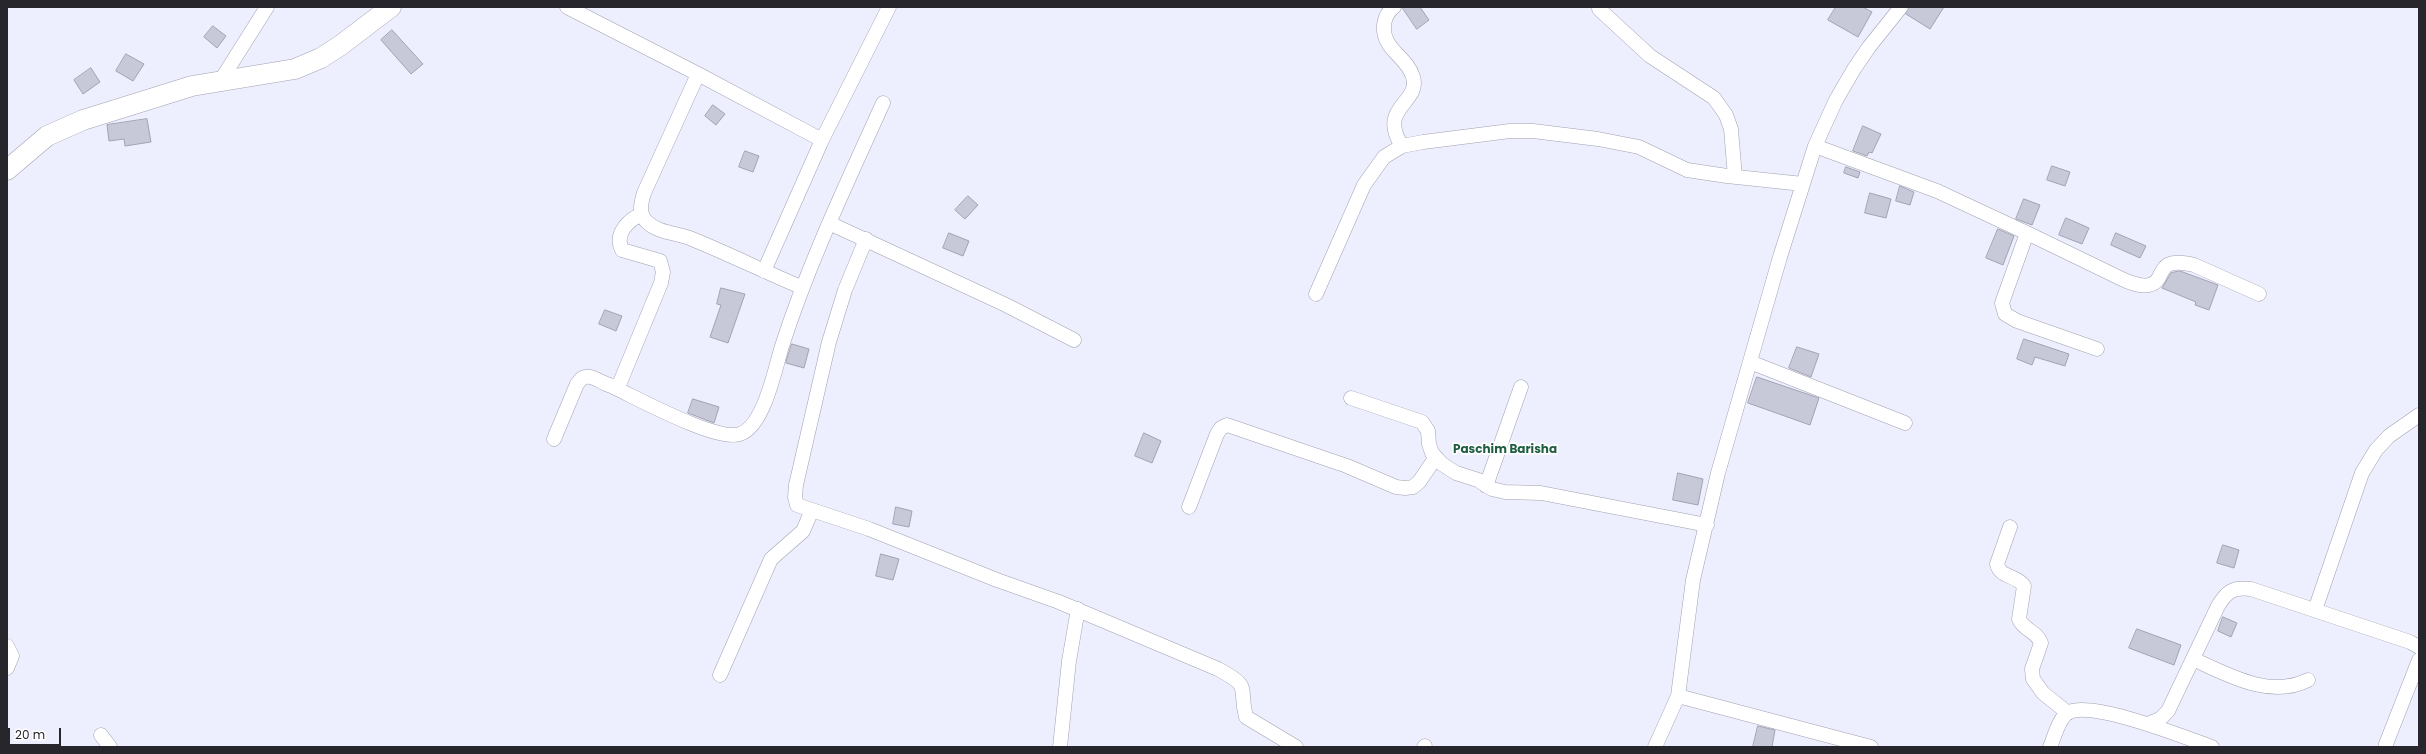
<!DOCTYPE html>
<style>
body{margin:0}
#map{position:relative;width:2426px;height:754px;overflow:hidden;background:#edeefe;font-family:Poppins,sans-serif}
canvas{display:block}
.frame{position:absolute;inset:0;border:8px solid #26262c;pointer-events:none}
.scale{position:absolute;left:8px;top:728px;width:53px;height:18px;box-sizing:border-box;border:2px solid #26262c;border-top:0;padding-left:5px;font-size:12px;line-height:14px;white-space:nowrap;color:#26262c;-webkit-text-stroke:3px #fff;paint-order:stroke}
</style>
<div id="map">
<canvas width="2426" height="754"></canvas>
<div class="frame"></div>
<div class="scale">20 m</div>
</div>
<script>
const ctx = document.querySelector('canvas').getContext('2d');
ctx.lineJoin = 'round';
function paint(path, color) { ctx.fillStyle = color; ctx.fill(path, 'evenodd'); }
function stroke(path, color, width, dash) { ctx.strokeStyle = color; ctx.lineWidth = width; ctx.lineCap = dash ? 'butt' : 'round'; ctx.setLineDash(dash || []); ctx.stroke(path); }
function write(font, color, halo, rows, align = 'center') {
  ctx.font = font + ' Poppins,sans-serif'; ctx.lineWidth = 3.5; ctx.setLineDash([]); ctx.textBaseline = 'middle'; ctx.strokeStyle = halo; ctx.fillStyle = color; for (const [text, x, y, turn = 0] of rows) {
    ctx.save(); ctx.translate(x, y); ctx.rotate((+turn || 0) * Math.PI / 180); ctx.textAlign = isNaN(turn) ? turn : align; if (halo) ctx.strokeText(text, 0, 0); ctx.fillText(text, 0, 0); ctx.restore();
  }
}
const building = new Path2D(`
 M1402 7H1420L1429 20 1417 29Z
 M1836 7H1863L1872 12 1858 37 1828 20Z
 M1909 7H1944L1930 29 1906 14Z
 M213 26 226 36 217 48 204 37Z
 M392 30 423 64 411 74 381 40Z
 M126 54 144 64 133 81 116 71Z
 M91 68 100 82 83 94 74 80Z
 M713 105 725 114 716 125 705 116Z
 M147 119 151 142 125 146 124 139 109 141 107 125Z
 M1863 126 1881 134 1872 153 1869 152 1867 156 1853 151Z
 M745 151 759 156 753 172 739 167Z
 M2052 166 2070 172 2065 186 2047 180Z
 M1846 167 1860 172 1858 178 1844 173Z
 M1900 186 1914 192 1910 205 1896 201Z
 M1870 193 1891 199 1886 218 1865 213Z
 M968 196 978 205 965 219 955 210Z
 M2024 199 2040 205 2032 225 2016 219Z
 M2066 218 2089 228 2082 244 2059 235Z
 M1998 229 2014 236 2003 265 1986 258Z
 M949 233 969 241 963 256 943 248Z
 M2116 233 2146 246 2140 258 2111 245Z
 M2180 271 2218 285 2209 310 2195 305 2196 302 2162 288 2171 273Z
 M721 288 745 294 728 343 710 337 721 305 717 304Z
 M605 310 622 316 616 331 599 324Z
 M2024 339 2069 354 2065 366 2035 357 2032 365 2017 359Z
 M792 344 809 349 804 368 786 363Z
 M1797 347 1819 354 1811 377 1789 368Z
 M1757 377 1819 398 1810 425 1748 403Z
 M693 399 719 407 714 423 688 413Z
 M1144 433 1161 441 1152 463 1135 456Z
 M1678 473 1703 479 1698 505 1673 500Z
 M896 507 912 511 909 527 893 524Z
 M2223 545 2239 550 2234 568 2217 563Z
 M881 554 899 559 893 580 876 576Z
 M2223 617 2237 623 2231 637 2218 631Z
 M2137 629 2181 645 2174 665 2129 648Z
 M1758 726 1775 730 1772 747H1753Z`);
const street = new Path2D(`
 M567 7 698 74 822 140
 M1394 7C1388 11 1385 18 1384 25 1382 50 1407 56 1413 77 1421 103 1377 107 1402 146
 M1599 9 1650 56 1714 98 1726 115 1731 129 1735 177
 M698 74 644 193C641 203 638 214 647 222 658 233 678 233 692 239 729 254 765 272 801 287
 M221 80 267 7
 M1815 146 1937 191 2027 233
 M829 223 1006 305 1074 340
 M866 239 845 290 829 342 796 485 795 497 797 505 869 529 997 580 1059 602 1218 669C1253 688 1238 686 1246 717L1296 747
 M764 271 822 140 889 7
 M1316 294 1364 185 1384 157 1402 146 1423 142 1510 131H1533L1598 139 1639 147 1687 170 1727 176 1803 184
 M2097 349 2017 321 2005 314 2002 303 2027 233 2124 280C2132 283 2141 287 2149 285 2168 281 2152 255 2194 265L2259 294
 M1750 362 1905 423
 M613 387C637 398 717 442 740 434 764 426 775 369 782 346 809 262 847 183 883 103
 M1351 398 1422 422 1428 431 1429 444 1432 453 1442 464 1456 473 1478 480 1492 489 1505 492 1541 493 1707 525
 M554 439 577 384 582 378C595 372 605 390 619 385L661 283 663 272 660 261 622 250C614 234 628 220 642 214
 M1486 486 1521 387
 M1189 507 1217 434 1221 428 1227 425 1347 466 1396 487 1405 488 1413 487 1419 482 1436 457
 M2010 527 1997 564C2000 578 2017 575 2024 586L2019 619C2024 631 2037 631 2041 643L2032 669 2033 679 2043 693 2068 713
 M2315 610 2362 473 2376 450 2389 436 2419 415
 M7 646 12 656 7 668
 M2193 659C2228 675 2270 699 2308 680
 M720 675 771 559 803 531 812 510
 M1678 696 1871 747
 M2148 724 2160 719 2168 711 2218 606C2227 591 2233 587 2251 589L2410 642 2419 647
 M101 735 110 747
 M2386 744 2419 660
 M1060 747 1069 661 1078 609
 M1424 747 1425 746
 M1655 747 1678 696 1693 580 1718 473 1780 257 1815 146 1836 100 1854 69 1869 47 1901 7
 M2050 747C2054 738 2059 717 2069 712 2094 701 2184 737 2212 747`);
const secondary = new Path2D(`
 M7 170 47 136 83 120 192 86 295 69 321 58 341 45 391 7`);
const neighbourhoodNames = [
 ["Paschim Barisha",1505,450]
];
paint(building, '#c7c8d8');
stroke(building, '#a2a3b2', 1);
stroke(street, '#a0a1b0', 15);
stroke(secondary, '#a0a1b0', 21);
stroke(street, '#fff', 14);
stroke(secondary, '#fff', 20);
write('bold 12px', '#1e5d41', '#fff', neighbourhoodNames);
</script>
